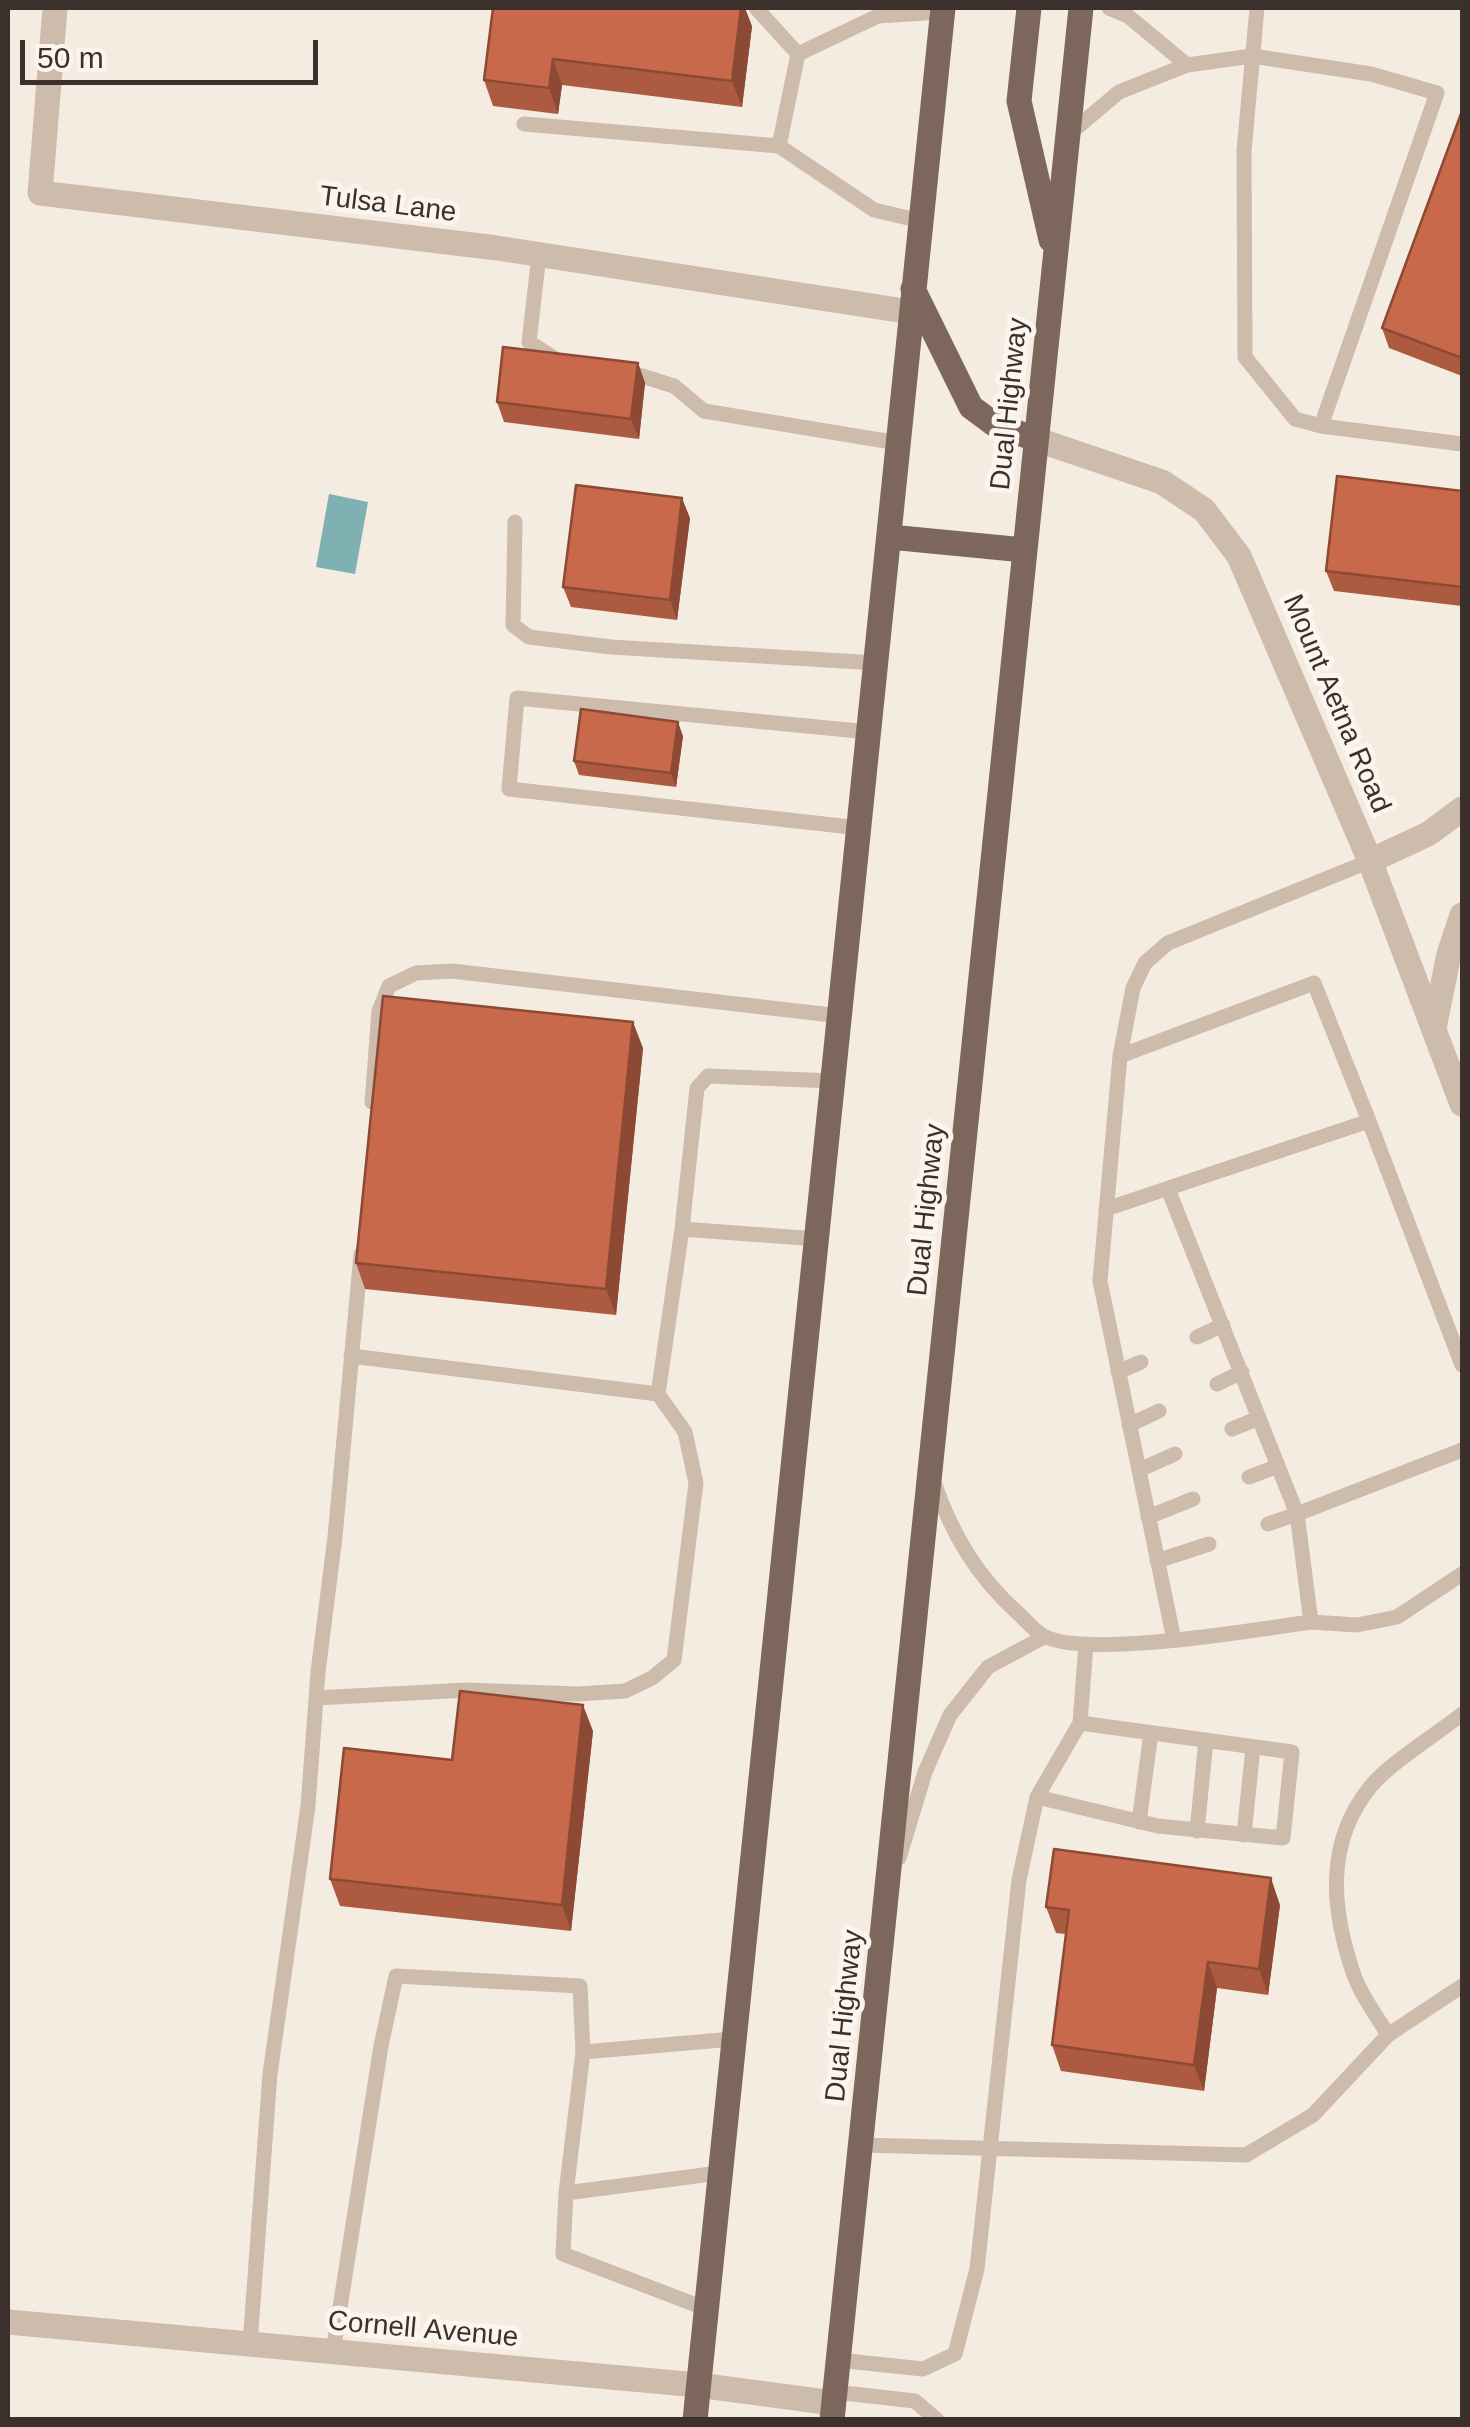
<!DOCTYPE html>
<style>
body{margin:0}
#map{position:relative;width:1470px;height:2427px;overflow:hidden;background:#f4ebe1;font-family:Helvetica,sans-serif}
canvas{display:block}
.frame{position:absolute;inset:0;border:10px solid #3b302b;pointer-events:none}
.scale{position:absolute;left:20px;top:40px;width:298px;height:45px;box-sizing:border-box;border:5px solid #3b302b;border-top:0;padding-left:12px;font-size:30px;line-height:35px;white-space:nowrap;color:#3b302b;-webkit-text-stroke:8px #fbf5ee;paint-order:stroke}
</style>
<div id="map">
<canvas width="1470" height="2427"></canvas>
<div class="frame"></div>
<div class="scale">50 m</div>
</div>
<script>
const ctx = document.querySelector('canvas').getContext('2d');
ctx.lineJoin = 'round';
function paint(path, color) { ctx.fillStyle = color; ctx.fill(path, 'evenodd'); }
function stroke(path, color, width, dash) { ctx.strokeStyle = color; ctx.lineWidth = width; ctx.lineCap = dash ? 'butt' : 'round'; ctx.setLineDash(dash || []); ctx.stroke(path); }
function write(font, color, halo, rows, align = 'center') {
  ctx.font = font + ' Helvetica,sans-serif'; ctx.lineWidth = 10; ctx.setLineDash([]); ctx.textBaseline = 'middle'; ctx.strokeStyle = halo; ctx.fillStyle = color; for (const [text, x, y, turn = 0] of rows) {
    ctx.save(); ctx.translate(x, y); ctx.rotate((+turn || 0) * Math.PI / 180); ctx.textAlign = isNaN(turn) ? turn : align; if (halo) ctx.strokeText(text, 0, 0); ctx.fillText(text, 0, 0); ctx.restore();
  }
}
const water = new Path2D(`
 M329 494 368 502 355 574 316 567Z`);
const service = new Path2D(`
 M756 8 798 54
 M1109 8 1128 16 1187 65
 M1257 8 1244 151 1245 357 1295 419 1321 426 1462 444
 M524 124 779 146
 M1068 135 1119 92 1187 65 1252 56 1371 74 1437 93 1321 426
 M921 221 874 210 779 146 798 54 878 16 942 12
 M539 255 529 342 559 361
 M626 371 674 386 704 411 898 443
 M515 522 513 625 529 637 611 647 877 663
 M860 828 509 789 517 698 869 732
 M372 1102 379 1011 389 986 416 973 452 971 840 1016
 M1369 1121 1462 1365
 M1168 1189 1297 1514 1462 1450
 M1106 1209 1369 1121 1314 983 1120 1056
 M682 1229 817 1239
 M1197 1337 1223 1325
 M351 1356 658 1394 682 1229 697 1088 708 1076 833 1081
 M1118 1372 1141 1362
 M1217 1384 1242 1372
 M1129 1425 1159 1411
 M1232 1429 1259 1418
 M1139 1470 1175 1454
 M1249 1477 1278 1466
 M933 1479C951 1533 977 1577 1019 1614 1026 1621 1034 1630 1042 1635 1084 1660 1258 1629 1311 1622L1297 1514 1268 1524
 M1148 1517 1193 1499
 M1157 1561 1209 1544
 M1311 1622 1357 1625 1397 1617 1462 1574
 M1174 1640 1100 1281 1120 1056 1133 988 1145 963 1168 943 1370 861
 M316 1698 467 1690 577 1694 625 1691 652 1678 674 1660 696 1483 685 1432 658 1394
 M1037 1797 1158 1826 1283 1838 1292 1752 1080 1723
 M1139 1822 1151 1733
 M1197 1831 1206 1740
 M1244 1835 1253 1747
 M899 1858 925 1772 950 1715 988 1667 1044 1637
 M1388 2035C1377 2016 1361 1996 1354 1975 1331 1909 1325 1842 1371 1786 1391 1762 1437 1734 1462 1714
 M583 2052 733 2039
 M861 2145 1246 2155 1313 2115 1388 2035 1462 1986
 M566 2193 719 2173
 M250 2344 270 2074 308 1806 318 1672 335 1537 361 1254
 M333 2352 381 2046 396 1976 580 1986 583 2052 566 2193 563 2254 704 2308
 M838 2360 923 2369 955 2354 977 2269 1019 1880 1037 1797 1080 1723 1086 1644
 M835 2392 915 2401 937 2420`);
const minor = new Path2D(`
 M55 8 40 193 497 248 911 312
 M1370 861 1428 834 1462 809
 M8 2322 698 2385 833 2403`);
const tertiary = new Path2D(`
 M1035 439 1162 482 1204 510 1239 556 1370 861 1462 1104
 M1434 1028 1449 954 1462 915`);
const primary = new Path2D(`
 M1029 8 1019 101 1051 240
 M913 289 971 407 994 424 1035 439
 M890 537 1024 550
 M695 2420 943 8
 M832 2420 1081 8`);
const wall = new Path2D(`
 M493 8 752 26 742 107 562 85 558 114 493 106 484 80Z
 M1462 111V376L1389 348 1382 328Z
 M638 363 645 383 639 439 504 422 497 402Z
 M1462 491V606L1334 591 1326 571Z
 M690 518 677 620 571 607 563 587Z
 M683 736 676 787 579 775 574 761Z
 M643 1048 616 1315 365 1289 356 1263Z
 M593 1731 571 1931 340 1906 330 1879 452 1760Z
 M1280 1905 1268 1995 1217 1988 1204 2091 1061 2071 1052 2045 1066 1934 1056 1933 1046 1907Z`);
const shadedWall = new Path2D(`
 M741 8H745L752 26 742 107 732 81Z
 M553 59 562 85 558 114 549 88Z
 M638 363 645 383 639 439 631 419Z
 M682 498 690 518 677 620 670 600Z
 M678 722 683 736 676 787 671 773Z
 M633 1022 643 1048 616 1315 606 1289Z
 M583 1705 593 1731 571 1931 562 1905Z
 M1271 1878 1280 1905 1268 1995 1259 1969Z
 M1208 1962 1217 1988 1204 2091 1194 2065Z`);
const building = new Path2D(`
 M493 8H741L732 81 553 59 549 88 484 80Z
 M1462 111V358L1382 328Z
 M503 347 638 363 631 419 497 402Z
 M1337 476 1462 491V587L1326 571Z
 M576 485 682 498 670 600 563 587Z
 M581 709 678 722 671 773 574 761Z
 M383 996 633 1022 606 1289 356 1263Z
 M460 1691 583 1705 562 1905 330 1879 344 1748 452 1760Z
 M1054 1849 1271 1878 1259 1969 1208 1962 1194 2065 1052 2045 1069 1910 1046 1907Z`);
const streetNames = [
 ["Tulsa Lane",388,205,7],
 ["Dual Highway",1010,404,-84],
 ["Mount Aetna Road",1336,704,67],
 ["Dual Highway",927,1210,-84],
 ["Dual Highway",845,2016,-84],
 ["Cornell Avenue",423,2330,5]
];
paint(water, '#7fb0b2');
stroke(service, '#cdbbac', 15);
stroke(minor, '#cdbbac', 25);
stroke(tertiary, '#cdbbac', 25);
stroke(primary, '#7d675c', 25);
paint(wall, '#ac5a40');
paint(shadedWall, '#8c4a34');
paint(building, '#c8694b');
stroke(building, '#8c4a34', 2.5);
write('28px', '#3b302b', '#fbf5ee', streetNames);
</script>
